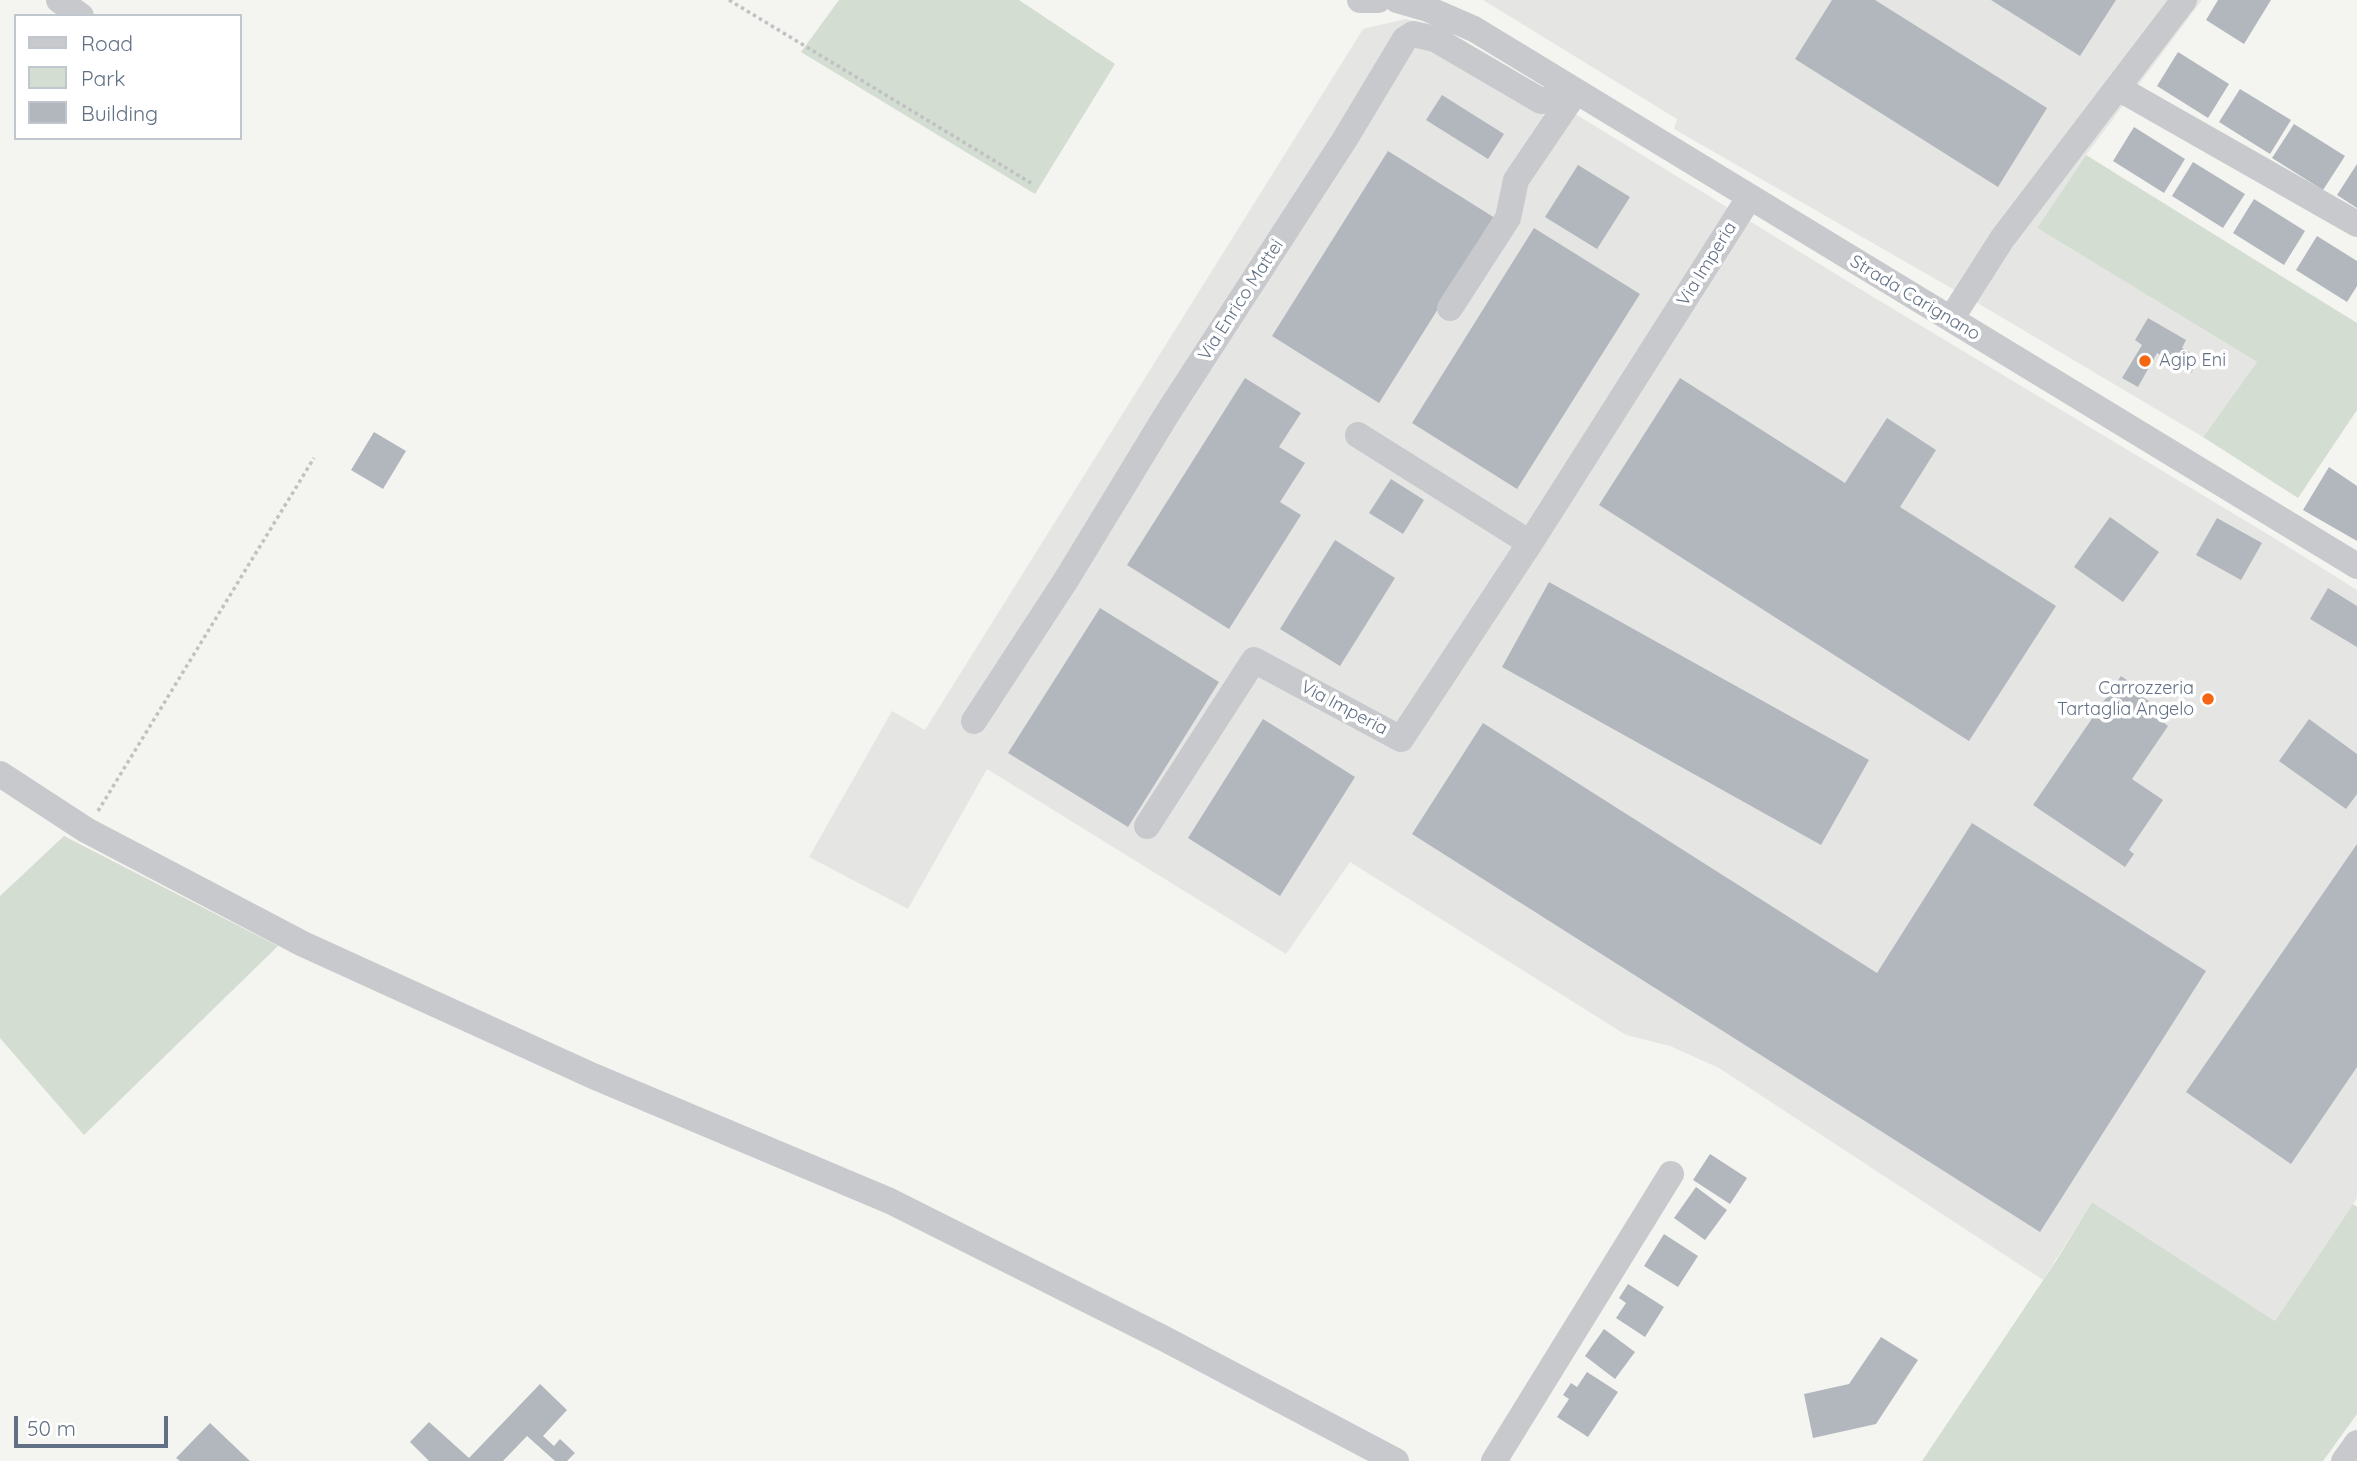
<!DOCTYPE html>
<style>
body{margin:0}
#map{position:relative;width:2357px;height:1461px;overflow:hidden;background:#f4f5f0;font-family:Quicksand,sans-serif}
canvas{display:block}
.legend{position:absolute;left:14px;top:14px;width:228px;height:126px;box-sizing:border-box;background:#fff;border:2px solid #c0c6ce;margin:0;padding:9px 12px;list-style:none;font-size:21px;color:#617085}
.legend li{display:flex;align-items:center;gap:14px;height:35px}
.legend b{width:35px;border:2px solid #c0c6ce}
.scale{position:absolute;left:14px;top:1416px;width:154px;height:32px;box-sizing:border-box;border:4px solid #617085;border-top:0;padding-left:9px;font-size:21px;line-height:24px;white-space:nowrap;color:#617085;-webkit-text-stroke:5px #fff;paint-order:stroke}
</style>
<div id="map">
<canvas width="2357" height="1461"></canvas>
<ul class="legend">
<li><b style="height:9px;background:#c7c9cd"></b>Road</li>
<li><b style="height:19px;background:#d4ddd1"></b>Park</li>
<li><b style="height:19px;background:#b1b7bd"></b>Building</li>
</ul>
<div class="scale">50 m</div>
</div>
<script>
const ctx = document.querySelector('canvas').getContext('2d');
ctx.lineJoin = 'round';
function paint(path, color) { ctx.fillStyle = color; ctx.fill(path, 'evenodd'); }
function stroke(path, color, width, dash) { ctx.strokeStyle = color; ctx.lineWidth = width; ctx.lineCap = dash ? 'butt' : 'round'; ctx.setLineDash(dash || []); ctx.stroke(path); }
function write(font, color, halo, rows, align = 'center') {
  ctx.font = font + ' Quicksand,sans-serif'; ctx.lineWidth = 7; ctx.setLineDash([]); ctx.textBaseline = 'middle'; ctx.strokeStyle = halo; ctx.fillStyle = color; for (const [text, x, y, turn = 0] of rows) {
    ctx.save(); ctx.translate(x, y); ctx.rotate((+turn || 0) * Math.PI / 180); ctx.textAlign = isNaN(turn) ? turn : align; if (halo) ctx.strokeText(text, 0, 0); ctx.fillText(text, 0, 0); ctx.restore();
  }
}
const built = new Path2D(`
 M1483 0H2202L2086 155 2037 228 2257 362 2203 437 1986 308 1674 129 1677 119Z
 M1405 19 1429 24 1870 295 2274 538 2357 590V1198L2275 1321 2092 1202 2043 1280 1719 1068 1670 1046 1626 1035 1350 862 1286 954 987 769 908 909 809 857 892 711 925 730 1363 29Z`);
const green = new Path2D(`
 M839 0H1019L1115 64 1035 194 801 52Z
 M2086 155 2357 323V410L2298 498 2203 437 2257 362 2037 228Z
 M64 836 278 946 84 1135 0 1038V896Z
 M2092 1202 2275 1321 2353 1204 2357 1207V1414L2323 1461H1922L2056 1261Z`);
const building = new Path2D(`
 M1832 0H1875L2047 108 1998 187 1795 59Z
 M1991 0H2116L2080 56Z
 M2218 0H2271L2244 44 2206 20Z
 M2178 52 2229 84 2208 118 2157 86Z
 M2240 89 2291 120 2270 154 2219 122Z
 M1442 95 1504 134 1488 159 1426 120Z
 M2294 124 2345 156 2323 190 2272 158Z
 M2134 127 2185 159 2164 193 2113 161Z
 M1388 151 1495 218 1379 403 1272 336Z
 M2193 162 2245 194 2223 228 2172 196Z
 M2357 164V208L2337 195Z
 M1578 165 1630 197 1597 249 1545 217Z
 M2254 199 2305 231 2284 265 2233 233Z
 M1534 228 1640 294 1517 489 1412 423Z
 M2317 236 2357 261V286L2347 302 2296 270Z
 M2148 318 2186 340 2182 348 2200 358 2191 373 2157 353 2138 387 2122 378 2142 345 2135 340Z
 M1245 378 1301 413 1279 447 1305 463 1280 502 1301 515 1229 629 1127 565Z
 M1680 378 1845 483 1887 418 1936 450 1900 507 2056 606 1969 741 1599 505Z
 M374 432 406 451 383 489 351 470Z
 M2329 467 2357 486V541L2303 510Z
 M1391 479 1424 500 1403 534 1369 513Z
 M2110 517 2159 552 2123 602 2074 567Z
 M2217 518 2262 543 2241 580 2196 555Z
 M1335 540 1395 578 1340 666 1280 629Z
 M1549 582 1869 760 1821 845 1502 667Z
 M2328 588 2357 606V647L2310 619Z
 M1100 608 1219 682 1128 827 1008 753Z
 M2121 676 2144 692 2141 696 2164 711 2159 719 2168 726 2132 779 2163 800 2129 850 2134 854 2125 867 2033 805Z
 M1263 719 1355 777 1280 896 1188 838Z
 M2309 719 2357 754V794L2346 809 2279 761Z
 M1483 723 1877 973 1972 823 2206 971 2040 1232 1412 834Z
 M2357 844V1067L2291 1164 2186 1092Z
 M1710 1154 1747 1178 1730 1204 1693 1180Z
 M1696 1187 1727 1210 1705 1240 1674 1218Z
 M1664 1234 1698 1256 1678 1287 1644 1266Z
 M1628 1284 1664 1307 1645 1337 1616 1318 1626 1303 1619 1298Z
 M1604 1329 1635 1352 1615 1379 1585 1356Z
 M1881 1337 1918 1360 1876 1424 1813 1438 1804 1394 1849 1384Z
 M1587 1372 1618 1392 1588 1437 1557 1417 1569 1399 1563 1395 1571 1383 1577 1387Z
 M540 1384 567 1410 543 1436 554 1446 560 1439 575 1453 567 1461H555L527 1436 503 1461H429L410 1442 429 1422 469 1458Z
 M210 1423 250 1461H180L176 1458Z`);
const path = new Path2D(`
 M729 0 1031 183
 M98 811 314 458`);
const minor = new Path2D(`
 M59 0 81 16
 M1360 0H1378
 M1397 0 1428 9 1474 29 2357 566
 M2118 88 2357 224
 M1450 308 1508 218 1516 180 1575 93
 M1951 319 2002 239 2184 0
 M1358 435 1530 543
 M974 721 1066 580 1167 414 1345 139 1405 39 1413 34 1435 39 1541 101 1575 93
 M0 774 86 830 303 944 593 1076 890 1201 1165 1339 1396 1461
 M1147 826 1254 660 1401 739 1532 540 1749 198
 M1494 1461 1671 1174
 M2344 1461 2357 1443`);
const markers = [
 [2145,361,7,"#f46612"],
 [2208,699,7,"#f46612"]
];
const streetNames = [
 ["Via Imperia",1707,264,-58],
 ["Strada Carignano",1915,298,31],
 ["Via Enrico Mattei",1241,300,-57],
 ["Via Imperia",1344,708,28]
];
const poiNames = [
 ["Agip Eni",2159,361],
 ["Carrozzeria",2194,689,"right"],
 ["Tartaglia Angelo",2194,710,"right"]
];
paint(built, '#e5e6e4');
paint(green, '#d4ddd1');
paint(building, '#b1b7bd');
stroke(path, '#c0c1c3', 3.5, [3.5, 3.5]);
stroke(minor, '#c7c9cd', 26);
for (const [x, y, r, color] of markers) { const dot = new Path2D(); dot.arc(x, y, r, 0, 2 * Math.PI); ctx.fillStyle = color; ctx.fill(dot); stroke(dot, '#fff', 2.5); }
write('18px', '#617085', '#fff', streetNames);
write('18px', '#617085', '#fff', poiNames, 'left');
</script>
